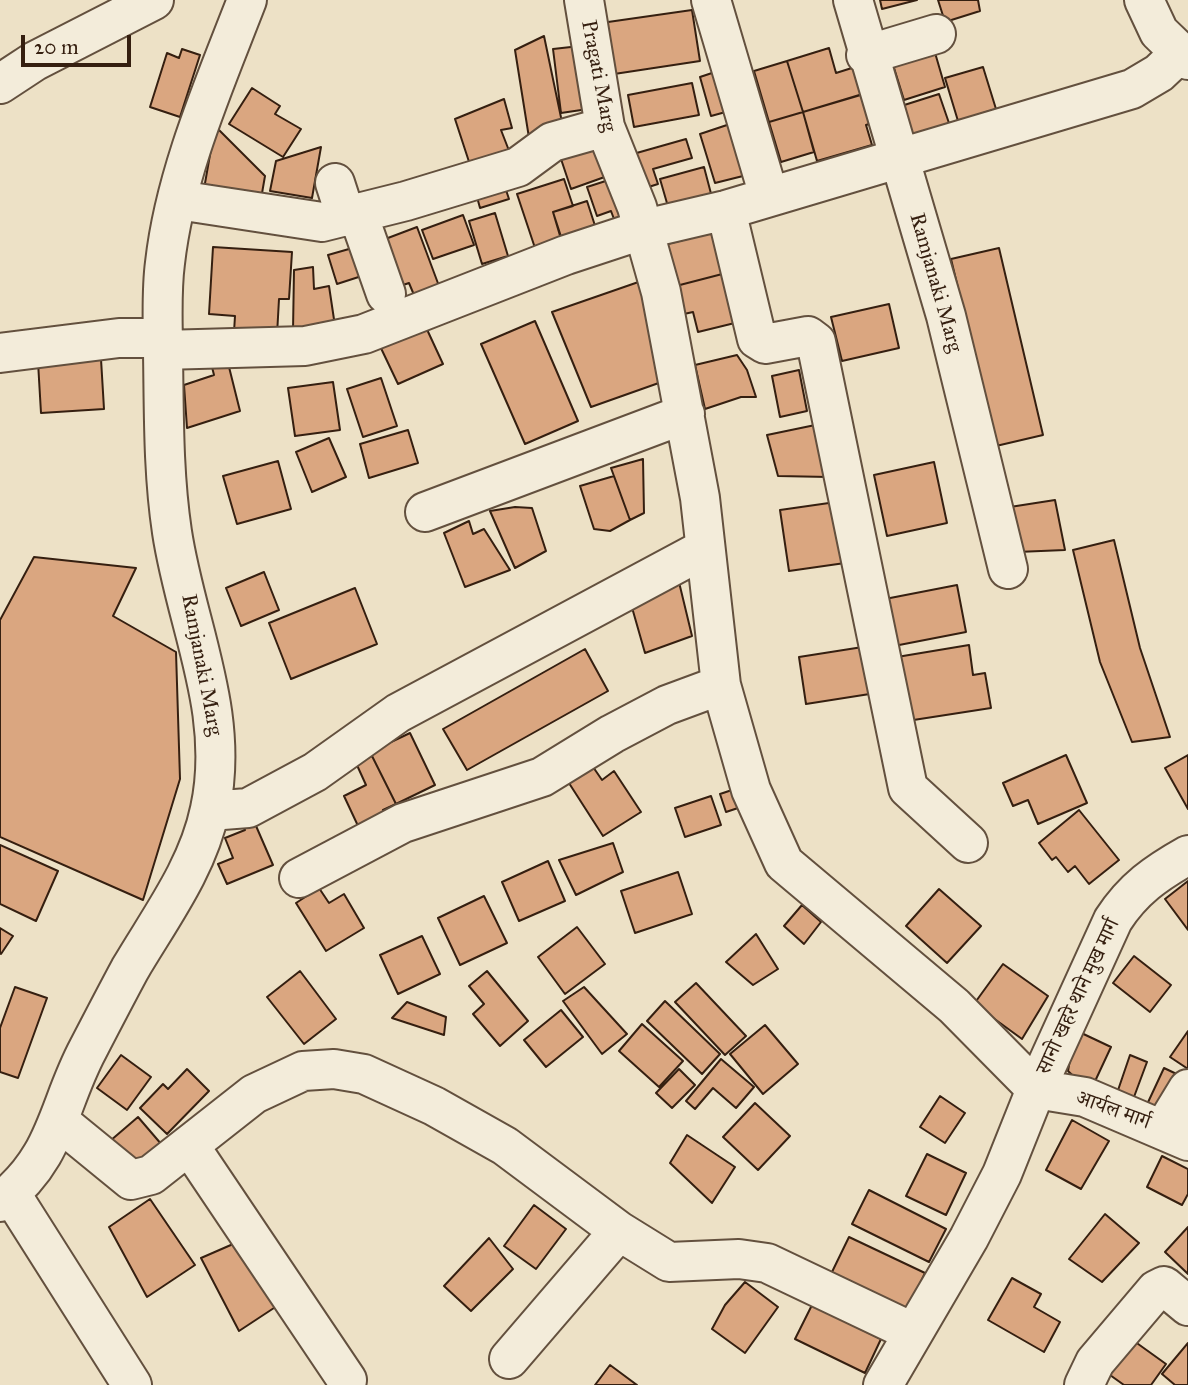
<!DOCTYPE html>
<meta charset="utf-8">
<style>
body{margin:0}
#map{position:relative;width:1188px;height:1385px;overflow:hidden;background:#ede1c6;font-family:"IM FELL Great Primer",serif}
canvas{display:block}
.scale{position:absolute;left:21px;top:35px;width:110px;height:32px;box-sizing:border-box;border:4px solid #351f10;border-top:0;padding-left:9px;font-size:21px;line-height:24px;white-space:nowrap;color:#351f10;-webkit-text-stroke:5px #f3ecda;paint-order:stroke}
</style>
<div id="map">
<canvas width="1188" height="1385"></canvas>
<div class="scale">20 m</div>
</div>
<script>
const ctx = document.querySelector('canvas').getContext('2d');
ctx.lineJoin = 'round';
function paint(path, color) { ctx.fillStyle = color; ctx.fill(path, 'evenodd'); }
function stroke(path, color, width, dash) { ctx.strokeStyle = color; ctx.lineWidth = width; ctx.lineCap = dash ? 'butt' : 'round'; ctx.setLineDash(dash || []); ctx.stroke(path); }
function write(font, color, halo, rows, align = 'center') {
  ctx.font = font + ' "IM FELL Great Primer","Noto Serif Devanagari",serif'; ctx.lineWidth = 5; ctx.setLineDash([]); ctx.textBaseline = 'middle'; ctx.strokeStyle = halo; ctx.fillStyle = color; for (const [text, x, y, turn = 0] of rows) {
    ctx.save(); ctx.translate(x, y); ctx.rotate((+turn || 0) * Math.PI / 180); ctx.textAlign = isNaN(turn) ? turn : align; if (halo) ctx.strokeText(text, 0, 0); ctx.fillText(text, 0, 0); ctx.restore();
  }
}
const building = new Path2D(`
 M880 0H917L882 9Z
 M938 0H978L980 11 945 22Z
 M692 10 700 61 601 76 594 24Z
 M544 36 563 127 530 144 515 50Z
 M931 39 945 87 904 100 889 52Z
 M580 46 588 109 561 113 553 49Z
 M829 48 836 73 855 67 864 94 803 112 787 61Z
 M182 49 200 55 180 117 150 107 167 53 179 58Z
 M787 61 803 112 769 122 754 71Z
 M983 67 996 109 958 121 945 78Z
 M721 70 733 110 711 116 700 77Z
 M692 83 699 115 634 127 628 95Z
 M252 88 280 106 275 114 301 129 283 157 229 124Z
 M866 93 875 122 866 125 872 145 817 161 803 112Z
 M939 94 950 126 908 138 898 107Z
 M504 99 512 128 501 130 513 161 474 177 455 119Z
 M803 112 814 152 781 162 769 122Z
 M733 123 751 174 715 183 700 134Z
 M215 126 265 176 261 199 204 189Z
 M599 133 613 174 571 189 557 147Z
 M686 139 692 158 653 169 658 184 636 191 626 156Z
 M321 147 312 198 270 191 276 161Z
 M704 167 714 205 671 217 660 179Z
 M502 178 509 199 480 208 474 186Z
 M615 178 635 212 614 219 611 211 597 216 587 187Z
 M564 179 573 206 553 212 561 239 535 248 517 194Z
 M587 201 599 238 565 249 553 212Z
 M495 213 508 256 482 264 469 221Z
 M463 215 474 245 433 259 422 230Z
 M417 227 439 286 414 295 409 283 397 287 380 241Z
 M719 231 730 272 676 286 663 245Z
 M363 245 371 273 337 284 328 255Z
 M213 247 292 252 289 299H279L277 335 234 332 235 316 209 314Z
 M999 248 1043 435 996 446 951 259Z
 M313 267 314 289 329 286 335 326 293 331 294 270Z
 M730 272 743 321 698 332 693 312 684 314 676 286Z
 M650 278 670 379 591 407 552 312Z
 M889 304 899 348 842 361 831 317Z
 M535 321 578 421 525 444 481 344Z
 M424 323 443 364 398 384 379 344Z
 M737 355 747 370 756 397H741L705 409 695 365Z
 M101 359 104 409 41 413 38 362Z
 M227 359 240 411 187 428 184 385 214 375 211 363Z
 M799 370 807 411 780 417 772 376Z
 M381 378 397 426 363 437 347 389Z
 M333 382 340 430 295 436 288 388Z
 M820 424 829 477 778 476 767 435Z
 M408 430 418 463 369 478 360 444Z
 M329 438 346 477 312 492 296 452Z
 M643 459 644 513 630 520 611 468Z
 M278 461 291 509 237 524 223 476Z
 M934 462 947 523 887 536 874 475Z
 M614 476 630 520 610 531 594 529 580 486Z
 M1055 500 1065 550 1017 552 1010 507Z
 M843 501 852 562 789 571 780 510Z
 M515 507 532 508 546 551 515 568 490 511Z
 M469 521 473 534 484 529 510 570 465 587 444 533Z
 M1114 540 1140 648 1170 737 1132 742 1100 662 1073 550Z
 M34 557 136 568 113 616 176 652 180 779 143 900 0 837V620Z
 M264 572 279 610 241 626 226 588Z
 M678 578 692 636 645 653 629 597Z
 M957 585 966 632 894 646 885 599Z
 M355 588 377 644 291 679 269 623Z
 M969 645 973 675 985 673 991 708 907 721 897 657Z
 M869 646 876 693 806 704 799 657Z
 M585 649 608 691 467 770 443 729Z
 M410 733 435 785 396 804 370 752Z
 M1066 755 1087 803 1038 824 1028 800 1013 806 1003 783Z
 M1188 755V809L1165 768Z
 M372 756 396 804 383 810 385 815 359 828 344 796 366 785 356 763Z
 M591 764 602 780 614 771 641 812 603 836 567 780Z
 M735 789 741 807 726 812 720 794Z
 M711 796 721 825 685 837 675 808Z
 M1079 810 1119 860 1089 884 1075 866 1068 872 1056 857 1052 860 1039 843Z
 M253 819 273 865 227 884 218 864 233 858 225 838 245 830 242 824Z
 M613 843 623 872 576 895 559 860Z
 M0 845 58 871 36 921 0 904Z
 M548 861 565 901 519 921 502 882Z
 M678 872 692 914 635 933 621 891Z
 M1188 881V930L1165 899Z
 M319 888 329 903 344 894 364 928 326 951 296 903Z
 M939 889 981 926 947 963 906 926Z
 M484 896 507 943 460 965 438 918Z
 M802 905 821 922 804 944 784 926Z
 M577 927 605 964 565 994 538 957Z
 M0 928 13 936 1 954 0 953Z
 M756 934 778 969 753 985 726 962Z
 M422 936 440 974 398 994 380 955Z
 M1134 956 1171 985 1150 1012 1113 983Z
 M1003 964 1048 996 1022 1039 974 1004Z
 M300 971 336 1019 304 1044 267 997Z
 M487 971 528 1021 500 1046 473 1014 484 1004 469 986Z
 M696 983 746 1036 725 1055 675 1002Z
 M15 987 47 998 18 1078 0 1072V1028Z
 M584 987 627 1034 602 1054 563 1001Z
 M665 1001 720 1054 702 1074 647 1021Z
 M407 1002 446 1017 444 1035 392 1018Z
 M561 1010 583 1037 546 1067 524 1040Z
 M642 1024 683 1061 659 1087 619 1051Z
 M765 1025 798 1064 763 1094 730 1054Z
 M1075 1030 1111 1047 1090 1092 1068 1071Z
 M1188 1031V1069L1170 1057Z
 M121 1055 151 1077 127 1110 97 1088Z
 M1130 1055 1147 1062 1131 1105 1115 1099Z
 M721 1059 754 1087 736 1108 713 1088 695 1109 686 1101Z
 M1164 1068 1185 1078 1163 1123 1143 1113Z
 M187 1069 209 1091 167 1134 140 1108 163 1084 168 1089Z
 M679 1069 695 1085 672 1108 656 1093Z
 M940 1096 965 1113 945 1143 920 1127Z
 M755 1103 790 1136 758 1170 723 1137Z
 M138 1117 162 1145 133 1169 110 1141Z
 M1072 1120 1109 1141 1081 1189 1046 1170Z
 M687 1135 735 1167 712 1203 670 1163Z
 M927 1154 966 1173 946 1215 906 1196Z
 M1162 1156 1188 1169V1194L1182 1205 1147 1187Z
 M869 1190 946 1229 929 1262 852 1224Z
 M150 1199 195 1265 147 1297 109 1227Z
 M534 1205 566 1229 536 1269 504 1246Z
 M1105 1214 1139 1243 1102 1282 1069 1259Z
 M1188 1227V1274L1165 1252Z
 M849 1237 925 1273 908 1310 831 1274Z
 M489 1238 513 1269 471 1311 444 1286Z
 M240 1241 280 1304 239 1331 201 1258Z
 M1012 1278 1041 1294 1034 1307 1060 1322 1044 1352 988 1320Z
 M745 1282 778 1307 745 1353 712 1329 725 1305Z
 M812 1305 881 1339 865 1373 795 1339Z
 M1127 1336 1166 1364 1151 1385H1124L1103 1370Z
 M1188 1343V1385H1175L1162 1374Z
 M610 1365 637 1385H595Z`);
const minor = new Path2D(`
 M584 0 605 127 637 207 661 292 700 498 721 685 751 790 784 863 954 1006 1036 1089
 M711 0 769 196
 M853 0 946 316 1008 569
 M1144 0 1159 32 1188 60
 M866 55 936 34
 M0 84 35 61 154 0
 M335 183 346 217
 M178 200 322 222 406 201 518 167 552 142 605 127
 M726 210 757 339 765 344 808 336 816 342 908 788 968 843
 M358 214 386 294
 M163 350 305 346 364 334 566 255 645 229 726 210 1132 89 1159 73 1179 54
 M0 353 119 338H163
 M425 512 685 414
 M210 811 248 808 315 772 398 713 704 549
 M299 878 403 823 542 777 612 734 667 705 721 685
 M1036 1089 1085 1097 1188 1141
 M60 1122 131 1180 151 1175 254 1094 303 1071 334 1069 364 1074 434 1106 505 1146 619 1231 669 1262 739 1259 767 1263 912 1332
 M1163 1130 1188 1089
 M189 1145 347 1380
 M11 1194 132 1385
 M0 1202C58 1157 57 1107 88 1049 102 1022 116 995 130 969 160 918 198 868 210 809 231 713 186 625 172 532 163 472 164 413 163 353 163 323 161 293 165 263 175 173 215 83 247 0
 M509 1359 619 1231
 M883 1385 969 1238 1002 1174 1036 1089 1113 920C1133 889 1156 873 1188 855
 M1084 1385 1095 1362 1156 1290 1164 1286 1188 1306`);
const streetNames = [
 ["Pragati Marg",598,76,79],
 ["Ramjanaki Marg",935,283,74],
 ["Ramjanaki Marg",201,665,79],
 ["सानो खहरे थाने मुख मार्ग",1079,997,-65],
 ["आर्यल मार्ग",1113,1111,20]
];
paint(building, '#daa680');
stroke(building, '#351f10', 2);
stroke(minor, '#63503e', 42);
stroke(minor, '#f3ecda', 38);
write('21px', '#351f10', '#f3ecda', streetNames);
</script>
